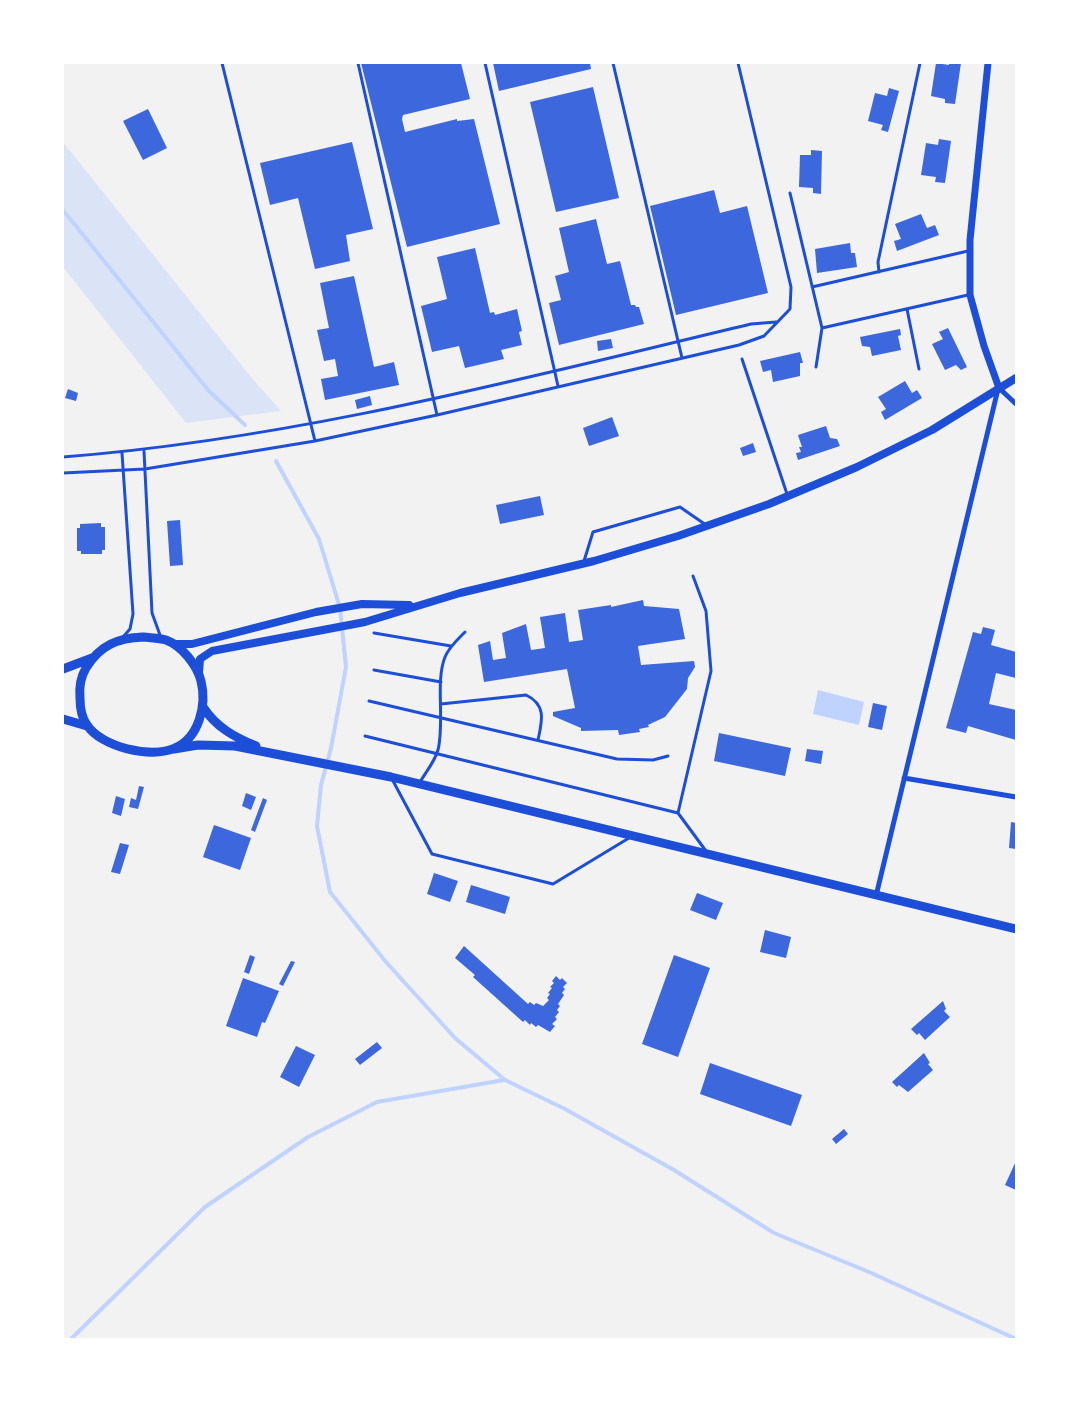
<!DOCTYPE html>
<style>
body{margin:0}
#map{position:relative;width:1079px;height:1402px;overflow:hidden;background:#f2f2f2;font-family:"Sofia Sans Condensed",sans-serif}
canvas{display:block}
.frame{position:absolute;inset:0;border:64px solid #fff;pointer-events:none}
</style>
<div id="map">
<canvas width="1079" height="1402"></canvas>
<div class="frame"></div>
</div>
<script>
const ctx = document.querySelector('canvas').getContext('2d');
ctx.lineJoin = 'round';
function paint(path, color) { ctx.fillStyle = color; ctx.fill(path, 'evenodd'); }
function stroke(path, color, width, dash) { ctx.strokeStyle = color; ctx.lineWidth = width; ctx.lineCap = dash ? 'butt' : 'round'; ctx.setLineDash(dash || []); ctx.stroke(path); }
const green = new Path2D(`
 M63 142 251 377 281 411 186 423 63 267Z`);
const water = new Path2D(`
 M818 690 864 702 859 725 813 714Z`);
const stream = new Path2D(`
 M63 210 208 390 245 425
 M276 461 319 539 340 608 346 667 331 748 321 785 317 826 330 892 386 962 455 1038 505 1080 565 1109 674 1170 774 1233 869 1272 1016 1339
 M71 1339 205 1207 308 1137 377 1102 504 1080`);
const building = new Path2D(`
 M361 63H461L470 99 403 115 402 119 405 132 457 119V121L474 119 500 224 407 247Z
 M493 63H590L591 69 499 91Z
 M936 63 949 65V63H961L955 104 945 103V99L931 96Z
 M593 87 619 198 556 212 530 102Z
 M889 88 899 91 888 132 881 130 883 125 868 121 875 93 887 96Z
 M148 109 167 148 143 160 123 121Z
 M939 139 951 141 945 183 935 182 936 177 921 175 926 143 938 145Z
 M352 142 373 229 346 235 350 261 315 269 298 198 270 205 260 163Z
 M811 150 822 151 821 194 813 193V188L799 187 800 155H811Z
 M714 190 720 213 747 206 768 293 676 315 650 206Z
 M921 214 927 228 935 225 939 235 897 251 894 241 901 239 895 224Z
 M596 219 607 264 620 261 631 305H635L636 307H639L644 324 559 345 549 303 561 300 555 276 569 272 559 228Z
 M850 243 851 253H855L857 267 817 273 815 249Z
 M475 248 490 313 494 312 495 315 517 309 522 331 519 332 522 345 501 350 504 359 465 368 459 346 432 352 421 306 447 299 437 257Z
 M354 276 374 367 394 362 399 385 325 400 321 379 338 376 335 359 324 361 317 330 329 328 320 283Z
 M948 328 967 367 961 370 956 365 945 370 932 344 943 339 939 332Z
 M900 329 901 335 898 336 901 350 872 356 870 347 862 346 860 337Z
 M611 339 613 348 598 351 597 341Z
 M800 352 803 363H800V376L773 382 771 370 763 372 760 361Z
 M905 381 912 393 917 390 922 398 885 420 881 412 886 409 878 397Z
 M68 389 78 393 76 401 65 398Z
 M370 396 372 405 357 409 355 400Z
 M612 417 619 436 589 446 583 428Z
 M826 426 830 438 837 439 840 446 798 460 796 453 801 452 799 447H802L798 435Z
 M753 443 756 452 743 456 740 448Z
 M540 496 544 515 500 524 496 505Z
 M180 520 183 565 170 566 167 521Z
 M101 523V527H105V550H102V554H81V551H77V528H80V524Z
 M643 600 644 606 679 609 685 639 638 646 641 665 694 661 695 667 688 678 687 689 665 717 648 725 649 727 639 729 640 732 619 735 618 730 581 731V728L553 716V712L575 708 567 669 484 682 478 645 490 641 493 660 506 658 502 633 526 624 531 650 545 648 540 617 565 613 569 642 583 640 578 610 611 605V607Z
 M983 627 995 630 991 645 1016 652V678L996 673 989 704 1016 710V740L968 726 966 733 946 728 973 632 981 634Z
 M873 703 887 706 882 730 868 727Z
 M719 733 791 748 785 776 714 761Z
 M807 749 823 751 821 764 805 761Z
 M139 786 144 787 138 809 129 807 131 798 136 800Z
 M246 793 256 797 251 810 242 806Z
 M116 796 125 799 121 816 112 813Z
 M263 798 267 800 255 832 251 830Z
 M1011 822 1016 823V849L1009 848Z
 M214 825 251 838 240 870 203 857Z
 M120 843 129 845 120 874 111 872Z
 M434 873 458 881 450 902 427 894Z
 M471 885 510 897 505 914 466 902Z
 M697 893 723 903 716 920 690 910Z
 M765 930 791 937 786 958 760 952Z
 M464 946 528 1004 530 1002 534 1005 536 1003 543 1006 549 1000 547 998 550 994 548 993 552 988 550 987 554 983 552 981 556 976 560 980 562 978 567 983 563 987 565 989 562 993 564 995 558 1004 560 1006 557 1010 559 1012 555 1017 557 1019 552 1024 555 1026 550 1032 538 1025 536 1027 531 1023 530 1025 525 1020 523 1022 473 977 475 975 455 958Z
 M250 955 255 957 249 974 244 972Z
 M674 955 710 968 678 1057 642 1044Z
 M291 961 295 962 283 986 279 984Z
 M243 978 279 991 265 1023 262 1022 257 1037 226 1026Z
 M943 1001 946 1009 944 1011 950 1017 925 1040 919 1033 917 1035 911 1029Z
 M377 1042 382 1048 360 1065 355 1059Z
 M296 1046 315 1055 299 1087 280 1077Z
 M924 1053 930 1063 928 1064 933 1070 908 1092 899 1085 897 1087 892 1082Z
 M710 1063 802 1095 791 1126 700 1094Z
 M844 1129 848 1134 836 1144 832 1139Z
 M1016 1161V1190L1005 1185Z`);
const service = new Path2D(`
 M222 63 315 441
 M358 63 437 415
 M485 63 558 386
 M613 63 682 358
 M790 193 822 328 968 295
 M879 272 878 262 920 63
 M812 287 968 251
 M907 309 919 369
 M742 359 787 494
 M816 367 822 328
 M144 451 152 613 160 635
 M122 453 133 614 130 629 123 637
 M63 457C296 439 524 378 751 324L776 322
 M63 473 145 469 315 441 437 415 739 345 764 336 790 309 791 287 738 63
 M584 561 593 532 680 507 706 525
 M374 633 451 646
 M374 670 441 682
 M369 701 617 759 653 760 668 756
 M441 704 526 695C547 705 542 721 538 740
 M365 736 678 813 706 851
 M392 779 432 854 553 884 629 838
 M420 782C426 772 435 761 438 750 445 721 435 682 445 657 449 647 457 640 465 632
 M678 813 711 671 706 611 693 576`);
const minor = new Path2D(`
 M999 388 1016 404
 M904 778 1016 797
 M876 896 998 389`);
const tertiary = new Path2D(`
 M988 63 970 240V295L984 346 999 388`);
const secondary = new Path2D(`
 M174 644H192L316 612 362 604 409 605
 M199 673 200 659 212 651 365 622 460 593 594 561 678 536 769 504 857 467 932 430 1016 378`);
const primary = new Path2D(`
 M143 637C151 638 159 638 166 640 182 646 197 665 201 681 207 705 199 738 175 748 151 759 101 747 87 725 81 717 80 707 80 698 79 687 80 678 86 668 100 645 118 638 143 637Z
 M63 669 92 658
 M203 707C216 727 234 737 256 746
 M63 719 87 726
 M174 749 198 745 235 746 391 777 1016 929`);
paint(green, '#dbe4f7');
paint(water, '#bfd3fe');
stroke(stream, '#bfd3fe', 4);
paint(building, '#3d67dc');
stroke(service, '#1d4ed8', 3);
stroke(minor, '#1d4ed8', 5);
stroke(tertiary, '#1d4ed8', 7);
stroke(secondary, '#1d4ed8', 8);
stroke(primary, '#1d4ed8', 9);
</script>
